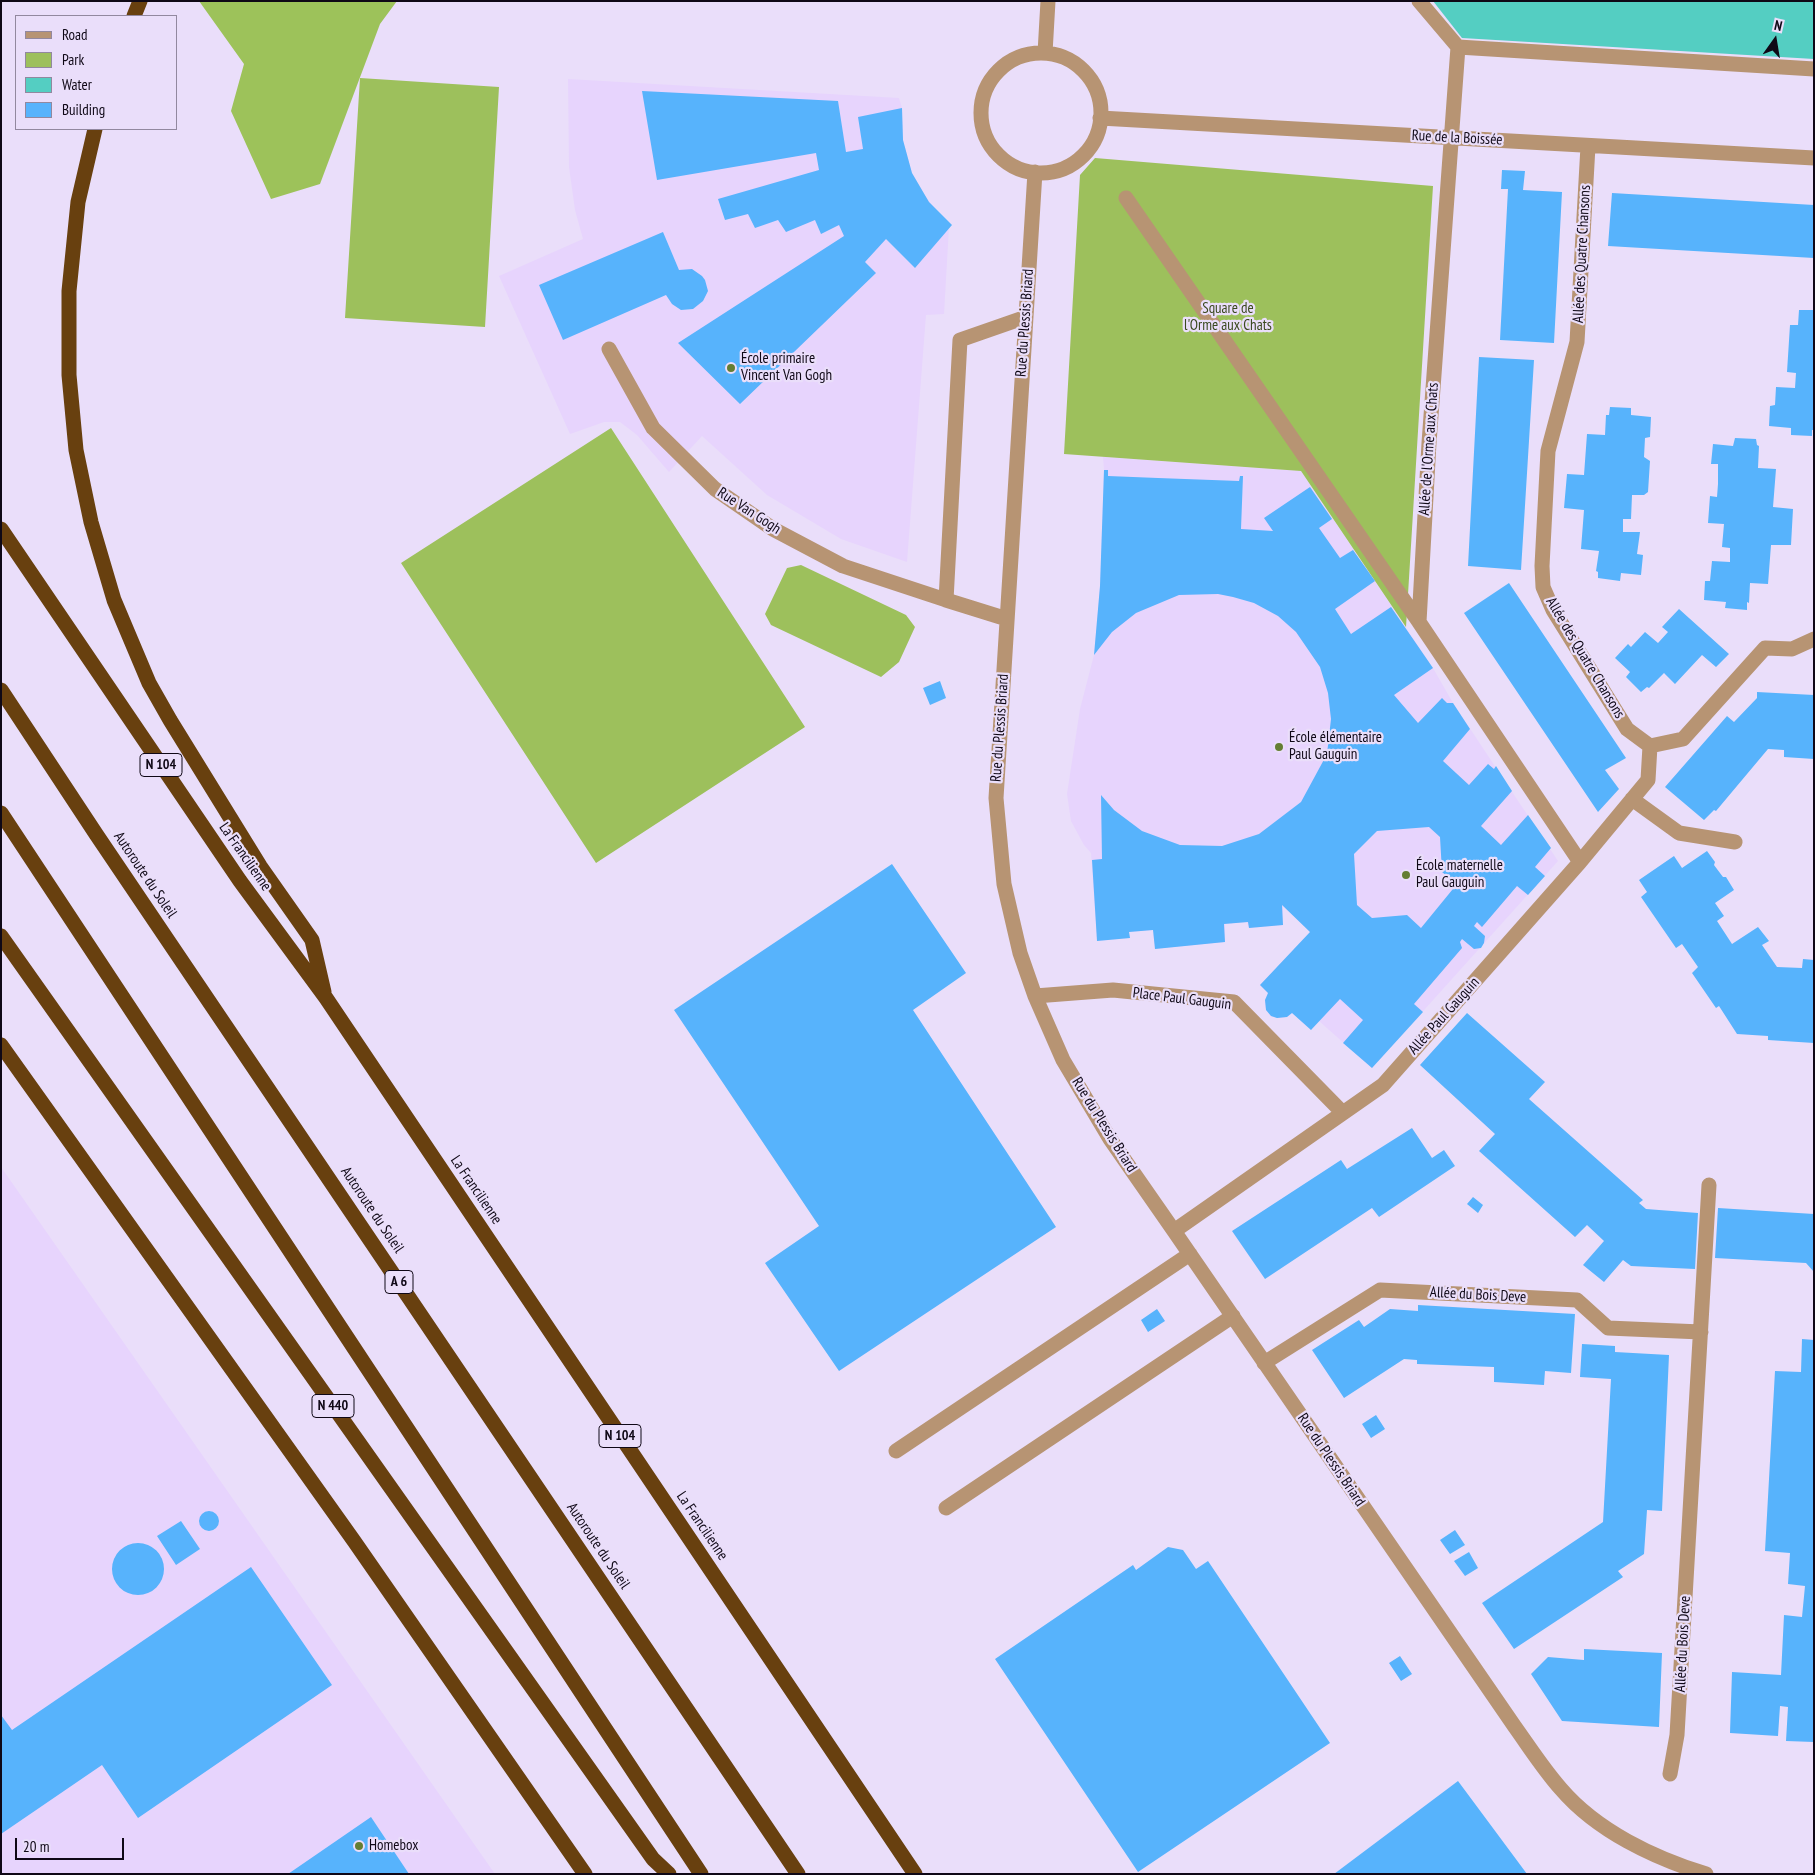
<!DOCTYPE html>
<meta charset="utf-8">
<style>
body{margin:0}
#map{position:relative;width:1815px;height:1875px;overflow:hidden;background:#eadefa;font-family:"PT Sans Narrow",sans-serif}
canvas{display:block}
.frame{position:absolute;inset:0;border:2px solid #0f0816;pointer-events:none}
.legend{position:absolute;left:15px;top:15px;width:162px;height:115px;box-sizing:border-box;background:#eadefa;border:1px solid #92889f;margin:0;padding:6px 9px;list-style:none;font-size:15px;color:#0f0816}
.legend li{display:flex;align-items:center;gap:10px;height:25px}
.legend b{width:25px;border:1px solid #92889f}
.north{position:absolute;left:1750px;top:15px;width:50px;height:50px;-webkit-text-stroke:4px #eadefa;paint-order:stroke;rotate:13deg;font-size:14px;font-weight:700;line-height:20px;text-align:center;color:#0f0816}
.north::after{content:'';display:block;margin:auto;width:18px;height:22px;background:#0f0816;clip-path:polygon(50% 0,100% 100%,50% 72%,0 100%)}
.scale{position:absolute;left:15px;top:1838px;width:109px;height:22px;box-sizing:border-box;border:2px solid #0f0816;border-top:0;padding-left:6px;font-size:15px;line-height:18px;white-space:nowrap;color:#0f0816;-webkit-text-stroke:4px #eadefa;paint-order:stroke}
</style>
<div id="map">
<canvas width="1815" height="1875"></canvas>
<div class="frame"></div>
<ul class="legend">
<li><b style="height:6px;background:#b79473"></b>Road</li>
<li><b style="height:14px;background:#9dc05c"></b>Park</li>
<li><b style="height:14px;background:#54cec2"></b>Water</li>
<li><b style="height:14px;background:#57b3fc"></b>Building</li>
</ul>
<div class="north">N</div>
<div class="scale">20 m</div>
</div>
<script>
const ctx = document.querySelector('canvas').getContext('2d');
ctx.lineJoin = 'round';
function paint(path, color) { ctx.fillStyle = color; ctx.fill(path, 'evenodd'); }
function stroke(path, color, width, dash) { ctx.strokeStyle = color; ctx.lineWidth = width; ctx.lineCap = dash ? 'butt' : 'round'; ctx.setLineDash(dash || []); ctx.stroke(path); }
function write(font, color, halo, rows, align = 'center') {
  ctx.font = font + ' "PT Sans Narrow",sans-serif'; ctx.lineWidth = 4.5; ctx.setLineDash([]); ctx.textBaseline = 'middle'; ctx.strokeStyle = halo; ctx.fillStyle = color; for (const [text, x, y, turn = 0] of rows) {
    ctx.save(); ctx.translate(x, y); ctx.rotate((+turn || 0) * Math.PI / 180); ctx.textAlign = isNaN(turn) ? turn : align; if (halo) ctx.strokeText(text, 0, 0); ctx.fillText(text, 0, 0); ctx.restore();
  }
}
const built = new Path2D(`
 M568 79 899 98 902 108 903 140 912 173 923 193 949 227 944 314 926 315 907 562 841 539 767 495 702 436 669 472 637 435 620 422H604L570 434 499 276 583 239 575 210 569 167Z
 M1103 457 1301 471 1433 668 1453 703 1558 861 1372 1068 1319 1021 1311 1030 1292 1013 1287 1017 1277 1018 1271 1016 1266 1010 1265 1000 1268 993 1260 985 1310 932 1283 905V925L1249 928 1247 922 1225 924V942L1155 949 1153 930 1129 932 1130 938 1097 941 1091 853 1084 845 1071 821 1067 794 1080 709 1094 655 1100 586 1104 470Z
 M1 1167 495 1874H1Z`);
const green = new Path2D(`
 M360 78 499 87 485 327 345 318Z
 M1095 158 1433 186 1406 627 1301 471 1064 454 1080 175Z
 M611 428 805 727 596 863 401 563Z
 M801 565 906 615 915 627 899 662 881 677 771 625 765 614 787 568Z`);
const forest = new Path2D(`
 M199 1H397L380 24 320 184 271 199 231 111 244 64Z`);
const water = new Path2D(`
 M1433 1H1814V59L1462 38Z`);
const building = new Path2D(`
 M642 91 838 101 846 152 863 149 858 117 902 108 903 140 912 173 929 202 952 225 915 268 886 239 865 262 876 273 740 404 678 343 844 236 839 225 821 234 815 220 786 232 778 220 755 228 748 214 725 220 718 199 819 170 816 153 657 180Z
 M1502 170 1525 171 1523 190 1562 192 1554 343 1500 340 1508 189H1501Z
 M1612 193 1814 205V258L1608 246Z
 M663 232 679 270 692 269 702 276 705 280 708 291 703 301 693 309 681 310 672 304 666 295 563 340 539 285Z
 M1799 310H1814V430H1812V436L1791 435V428L1769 426 1770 406 1775 405 1776 387 1795 388 1796 373 1787 372 1790 325H1798Z
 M1479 357 1534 360 1521 570 1468 566Z
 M1610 407 1631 408V415L1651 417 1650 437 1645 438 1644 457 1650 461 1648 492 1644 495H1632L1631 519H1623V532H1640L1637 554 1643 555 1641 575 1621 573 1620 581 1598 578V572L1596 571 1599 551 1581 549 1584 510 1564 508 1567 474 1584 475 1587 434 1605 435 1606 415H1609Z
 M1735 438 1756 439 1757 445 1759 446 1758 468 1776 469 1773 507 1793 509 1791 545H1771L1768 584 1750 583 1749 603 1747 602V610L1725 608 1726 602 1704 600 1705 581H1710L1712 561 1730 562V548L1722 547 1724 524 1708 523 1710 496 1717 497 1718 484V464H1711L1713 444 1733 446Z
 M1104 470H1108V476L1158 478 1239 481 1240 476H1243L1241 529 1273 531 1264 518 1310 487 1332 519 1319 528 1340 558 1353 550 1375 581 1335 609 1351 634 1391 607 1433 668 1394 695 1418 723 1442 698 1447 703H1453L1470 729 1443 761 1469 785 1488 764 1494 769 1496 766 1512 791 1481 826 1501 845 1528 815 1551 848 1535 867 1545 876 1528 895 1517 886 1482 927 1477 922 1474 926 1485 936 1484 943 1481 948 1474 949 1462 939 1460 942 1462 948 1414 1004 1423 1012 1372 1068 1343 1043 1363 1020 1340 999 1311 1030 1292 1013 1287 1017 1277 1018 1271 1016 1266 1010 1265 1000 1268 993 1260 985 1310 932 1282 905 1283 925 1249 928 1248 922 1224 924 1225 942 1155 949 1153 930 1129 932 1130 938 1097 941 1092 860 1102 859 1101 795 1114 810 1142 831 1180 845 1222 846 1259 834 1301 802 1327 754 1331 719 1328 693 1320 667 1296 632 1278 616 1254 603 1233 597 1218 594 1179 595 1136 613 1112 632 1094 655 1100 586ZM1429 827 1440 837 1442 872 1457 884 1421 928 1407 915 1372 918 1357 905 1354 854 1377 831Z
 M1509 583 1626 758 1605 770 1619 789 1598 812 1464 613Z
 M1679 609 1729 654 1716 667 1702 655 1675 684 1664 673 1649 688 1647 687 1641 692 1626 677 1630 672 1615 658 1628 644 1631 647 1645 632 1658 643 1668 632 1662 627Z
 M940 681 946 698 930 705 923 688Z
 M1757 692 1814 695V759L1784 757V750L1768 749 1716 811 1714 810 1704 820 1665 787 1727 716 1734 722 1757 698Z
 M1707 851 1715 862 1714 865 1723 877H1726L1734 890 1715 903 1724 916 1717 921 1732 944 1758 927 1769 941 1762 945 1777 967 1802 968 1803 959 1814 960V1043L1768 1040V1036L1737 1034 1719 1006 1716 1008 1692 973 1698 967 1682 944 1676 948 1641 897 1647 892 1639 880 1674 856 1682 868Z
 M892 864 966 973 913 1010 1056 1227 839 1371 765 1263 819 1226 674 1010Z
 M1467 1013 1545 1082 1529 1099 1643 1200 1639 1203 1646 1209 1698 1213 1695 1269 1631 1266 1623 1260 1604 1282 1583 1265 1604 1241 1587 1225 1575 1237 1479 1151 1495 1134 1420 1065Z
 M1412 1128 1432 1158 1444 1150 1455 1166 1379 1217 1372 1208 1265 1279 1232 1231 1341 1160 1347 1169Z
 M1473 1197 1483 1205 1478 1213 1467 1204Z
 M1718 1208 1814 1214V1272L1806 1263 1715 1258Z
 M1418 1305 1575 1314 1571 1373 1545 1371 1544 1385 1494 1382V1367L1417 1364V1360L1404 1359 1344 1398 1312 1350 1359 1320 1364 1327 1390 1309 1418 1311Z
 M1157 1309 1165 1321 1148 1332 1141 1320Z
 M1802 1339 1814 1340V1742L1786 1741 1788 1707 1780 1706 1778 1736 1730 1733 1732 1672 1781 1675 1784 1615 1802 1617 1805 1586 1788 1584 1790 1553 1765 1551 1775 1371 1801 1372Z
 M1582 1344 1615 1346V1352L1669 1355 1662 1511 1647 1510 1644 1554 1618 1571 1623 1577 1514 1649 1482 1603 1603 1522 1611 1379 1580 1377Z
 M1376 1415 1385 1429 1371 1438 1362 1424Z
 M199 1521a10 10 0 1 1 20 0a10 10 0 1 1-20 0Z
 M181 1521 200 1549 176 1565 157 1536Z
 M1455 1530 1465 1545 1450 1554 1440 1540Z
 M112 1569a26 26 0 1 1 52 0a26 26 0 1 1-52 0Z
 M1168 1547 1183 1550 1196 1569 1208 1561 1330 1743 1138 1872 995 1659 1133 1565 1136 1570Z
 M1469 1552 1478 1568 1465 1576 1454 1561Z
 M251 1567 332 1685 138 1818 102 1765 1 1834V1715L12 1730Z
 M1584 1649 1662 1653 1659 1727 1562 1721 1531 1674 1548 1657 1584 1660Z
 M1400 1656 1412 1674 1401 1681 1389 1663Z
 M1458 1781 1527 1874H1334Z
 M371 1817 409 1874H288Z`);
const minor = new Path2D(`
 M1419 1 1458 47 1429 443 1419 622 1580 862
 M1458 47 1814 69
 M1045 53 1048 1
 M981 113a60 60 0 1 1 120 0a60 60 0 1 1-120 0Z
 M1100 118 1814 158
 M1588 146 1577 342 1548 451 1542 566 1543 587 1553 610 1627 729 1650 746 1683 739 1765 648 1792 649 1814 639
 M1035 172 996 798 1004 884 1020 953 1035 996 1063 1060 1110 1139 1174 1231 1515 1727C1530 1748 1544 1770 1561 1789 1597 1831 1654 1858 1706 1874
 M1126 198 1419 622
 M609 349 653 428 715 489 773 529 843 566 946 600
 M1007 619 946 600 960 340 1026 317
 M1632 799 1679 833 1735 842
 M1035 996 1113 990 1234 1002 1343 1113
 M1174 1231 1383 1085 1580 862 1648 780 1650 746
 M1264 1363 1380 1290 1577 1300 1608 1328 1701 1332
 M896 1451 1190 1254
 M946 1508 1233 1316
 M1670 1774 1677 1735 1709 1185`);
const highway = new Path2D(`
 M134 16 140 1
 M95 129 78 202 69 291V375L76 450 91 522 114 600 149 683 170 720 260 866 312 940 324 992
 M1 529 240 881 326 998 915 1874
 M1 690 96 834 798 1874
 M1 813 701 1874
 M1 936 653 1859 669 1874
 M1 1045 354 1541 585 1874`);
const markers = [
 [731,368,5,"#647e32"],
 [1279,747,5,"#647e32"],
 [1406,875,5,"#647e32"],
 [359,1846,5,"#647e32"]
];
const shields = [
 [161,765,42],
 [399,1282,28],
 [333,1406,42],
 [620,1436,42]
];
const shieldNames = [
 ["N 104",161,765],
 ["A 6",399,1282],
 ["N 440",333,1406],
 ["N 104",620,1436]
];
const streetNames = [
 ["Rue de la Boissée",1457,138,3],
 ["Allée des Quatre Chansons",1582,254,-87],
 ["Rue du Plessis Briard",1025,323,-86],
 ["Allée de l'Orme aux Chats",1429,449,-86],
 ["Rue Van Gogh",749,511,33],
 ["Allée des Quatre Chansons",1585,658,59],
 ["Rue du Plessis Briard",1000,728,-86],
 ["La Francilienne",245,857,55],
 ["Autoroute du Soleil",145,875,56],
 ["Place Paul Gauguin",1182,999,7],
 ["Allée Paul Gauguin",1444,1016,-48],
 ["Rue du Plessis Briard",1104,1125,58],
 ["La Francilienne",476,1190,56],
 ["Autoroute du Soleil",372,1210,56],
 ["Allée du Bois Deve",1478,1295,3],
 ["Rue du Plessis Briard",1331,1460,56],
 ["La Francilienne",702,1526,56],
 ["Autoroute du Soleil",598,1546,56],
 ["Allée du Bois Deve",1683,1644,-87]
];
const parkNames = [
 ["Square de",1228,309],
 ["l'Orme aux Chats",1228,326]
];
const poiNames = [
 ["École primaire",741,359],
 ["Vincent Van Gogh",741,376],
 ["École élémentaire",1289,738],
 ["Paul Gauguin",1289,755],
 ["École maternelle",1416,866],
 ["Paul Gauguin",1416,883],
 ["Homebox",369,1846]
];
paint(built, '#e7d4fd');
paint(green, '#9dc05c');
paint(forest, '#9dc25a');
paint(water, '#54cec2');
paint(building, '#57b3fc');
stroke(minor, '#b79473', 15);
stroke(highway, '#68400f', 15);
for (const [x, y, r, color] of markers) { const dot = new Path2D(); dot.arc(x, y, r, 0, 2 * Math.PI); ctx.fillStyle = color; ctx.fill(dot); stroke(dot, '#eadefa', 2); }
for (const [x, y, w] of shields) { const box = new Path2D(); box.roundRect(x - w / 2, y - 11.5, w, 23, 4); ctx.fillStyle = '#eadefa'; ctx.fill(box); stroke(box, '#0f0816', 1); }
write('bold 14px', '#0f0816', null, shieldNames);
write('15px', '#0f0816', '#eadefa', streetNames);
write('15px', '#3a491f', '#eadefa', parkNames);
write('15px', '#0f0816', '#eadefa', poiNames, 'left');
</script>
